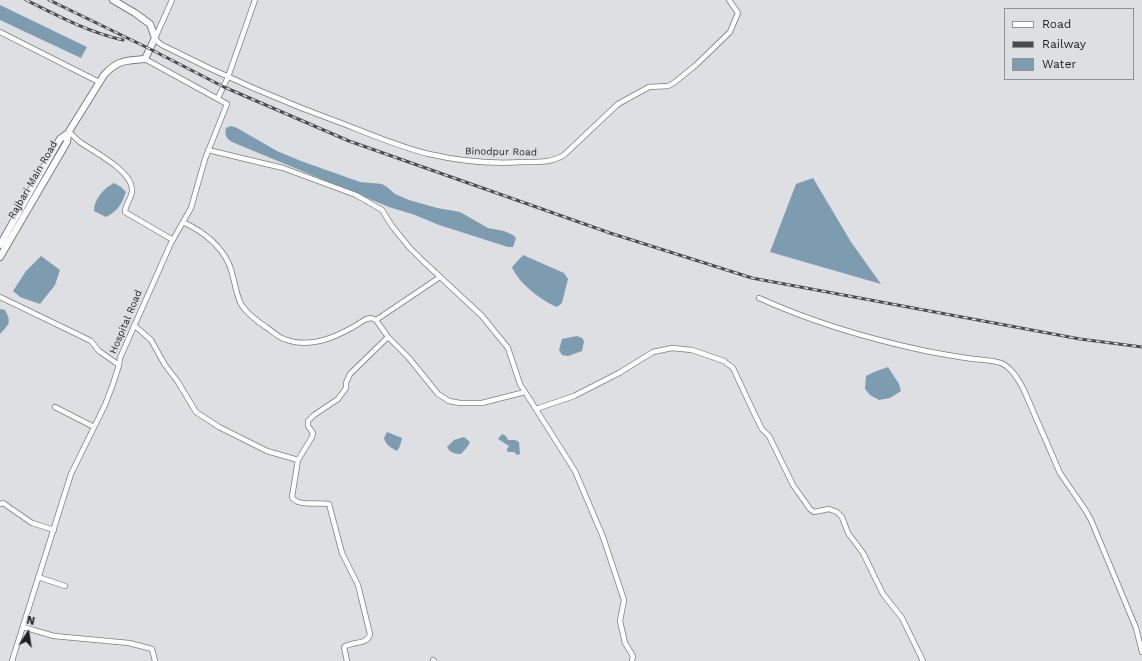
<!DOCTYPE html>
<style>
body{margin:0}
#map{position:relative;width:1142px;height:661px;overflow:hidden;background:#dddfe2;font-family:"Work Sans",sans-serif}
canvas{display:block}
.legend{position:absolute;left:1004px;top:8px;width:130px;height:72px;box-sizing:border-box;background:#dddfe2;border:1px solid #919294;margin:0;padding:5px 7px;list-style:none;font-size:12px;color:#1e1f20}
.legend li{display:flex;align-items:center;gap:8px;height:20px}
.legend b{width:20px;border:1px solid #919294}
.north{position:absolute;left:8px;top:613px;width:40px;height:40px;-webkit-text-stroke:3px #dddfe2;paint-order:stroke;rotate:12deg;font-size:11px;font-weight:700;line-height:16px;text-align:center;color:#1e1f20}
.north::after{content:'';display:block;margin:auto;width:14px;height:18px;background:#1e1f20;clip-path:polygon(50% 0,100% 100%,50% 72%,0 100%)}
</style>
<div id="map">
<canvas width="1142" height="661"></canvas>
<ul class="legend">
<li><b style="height:5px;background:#fff"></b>Road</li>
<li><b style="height:5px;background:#4a4b4d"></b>Railway</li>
<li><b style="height:11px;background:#7d9cb0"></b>Water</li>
</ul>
<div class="north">N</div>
</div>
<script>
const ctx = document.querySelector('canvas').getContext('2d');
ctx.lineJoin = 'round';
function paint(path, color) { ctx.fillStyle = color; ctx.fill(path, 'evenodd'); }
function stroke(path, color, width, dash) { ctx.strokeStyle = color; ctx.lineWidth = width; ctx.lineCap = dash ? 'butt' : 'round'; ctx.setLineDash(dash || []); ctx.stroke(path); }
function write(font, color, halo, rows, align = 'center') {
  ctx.font = font + ' "Work Sans",sans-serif'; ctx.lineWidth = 3; ctx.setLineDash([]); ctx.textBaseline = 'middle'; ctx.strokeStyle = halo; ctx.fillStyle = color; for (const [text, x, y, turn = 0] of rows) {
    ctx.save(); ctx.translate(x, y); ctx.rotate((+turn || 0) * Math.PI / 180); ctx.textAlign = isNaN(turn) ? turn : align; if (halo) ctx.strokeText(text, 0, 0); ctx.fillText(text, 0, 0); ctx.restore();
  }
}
const water = new Path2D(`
 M0 5 87 47 81 58 0 20Z
 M231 126 237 128 277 151 301 161 360 182 382 184 387 187 395 194 409 200 437 208 460 212 488 228 504 231 513 235 516 238 513 247H508L439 225 415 215 389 207 232 142C227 139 224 135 226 128Z
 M813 178 851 242 881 284 770 252 796 184Z
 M114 183 121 187 126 192C121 205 119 210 106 217L94 211C94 199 104 188 114 183Z
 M523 255 564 273 568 279 562 303 557 307C541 300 519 284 512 267Z
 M41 256 60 270 55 285 40 304 20 297 13 291 26 271Z
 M0 309 5 310C12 323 9 324 0 334Z
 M577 336 582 338 584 341 582 351 568 356 562 355 559 350 562 339Z
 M888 367 899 384 901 391 890 398 879 400 870 395 865 389 866 376 874 372Z
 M387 432 402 438 400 446 397 451C391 448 385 444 384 438Z
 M502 434 506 436 508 440H515L519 442 520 454 517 455 514 452H509L507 451V449L509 446 498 439Z
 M464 437 470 442 468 446 461 454C455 454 450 453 447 447L454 440Z`);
const street = new Path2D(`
 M172 0 155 38 158 42 162 45C223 76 285 103 349 126 374 136 403 148 429 154 459 161 492 164 523 162 538 162 551 163 564 155L618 104 649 87 668 86 675 82 696 65 730 32 738 13 729 0
 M0 32 99 82
 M218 98 228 77 255 0
 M69 132C73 135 76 139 80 142 94 152 131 170 132 189 133 197 125 204 125 212L173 240
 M208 150 283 168 356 195 382 210 392 226 409 247 423 261 482 316 508 348 520 384 575 471 603 537 624 600 620 621 625 643 633 656 632 661
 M183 222C202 231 220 244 229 264 234 276 235 290 240 302 244 311 258 322 266 327 272 331 278 337 284 339 312 350 342 335 366 319L371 318 376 320 388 337 409 358 438 394 449 401 460 403H482L525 392
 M0 297 81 336 91 341 99 351 119 365
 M759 298C812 322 869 339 926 351 942 354 958 357 974 359 983 360 993 360 1001 363 1011 367 1018 379 1023 388L1060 473 1086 511 1091 520 1136 628 1142 652
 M376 320 440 277
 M134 325 151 340 165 365 178 382 196 412 219 427 267 451 298 460 292 497C297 507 319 502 329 504L342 553 358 585 370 634C368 645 353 641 344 647L347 661
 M55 407 94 427
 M536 409 574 396 619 373 653 352 672 348 692 350 724 361 733 368 755 415 762 429 769 436 793 485 810 509 814 512 829 509 837 512 842 517 848 533 863 553 883 594 902 618 923 661
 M298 460 312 437 313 433 308 426V421L314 415 338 399 346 388V383L350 374 388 337
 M0 504 3 503 32 523 54 530
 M38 577 65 586
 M23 627 54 636 129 643 152 649 155 661
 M433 660 434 661
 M12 661 71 474 105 405 113 384 119 365 120 358 171 243 191 208 205 159 227 104 145 59`);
const secondary = new Path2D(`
 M0 245 60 139 68 133 104 75C119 59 125 61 145 59L155 38 150 24 135 13 113 0
 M0 257 67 142 68 133`);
const rail = new Path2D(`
 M26 0C58 16 88 32 123 40
 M49 0 150 49 224 87 349 141 610 233 752 278 1080 339 1142 347`);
const streetNames = [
 ["Binodpur Road",501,152,1],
 ["Rajbari Main Road",33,180,-60],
 ["Hospital Road",126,322,-67]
];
paint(water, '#7d9cb0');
stroke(street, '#7c7e81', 6);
stroke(secondary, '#7c7e81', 8);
stroke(street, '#fff', 4.5);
stroke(secondary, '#fff', 6);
stroke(rail, '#4a4b4d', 3);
stroke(rail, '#dddfe2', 1.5, [4.5]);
write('10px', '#1e1f20', '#dddfe2', streetNames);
</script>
